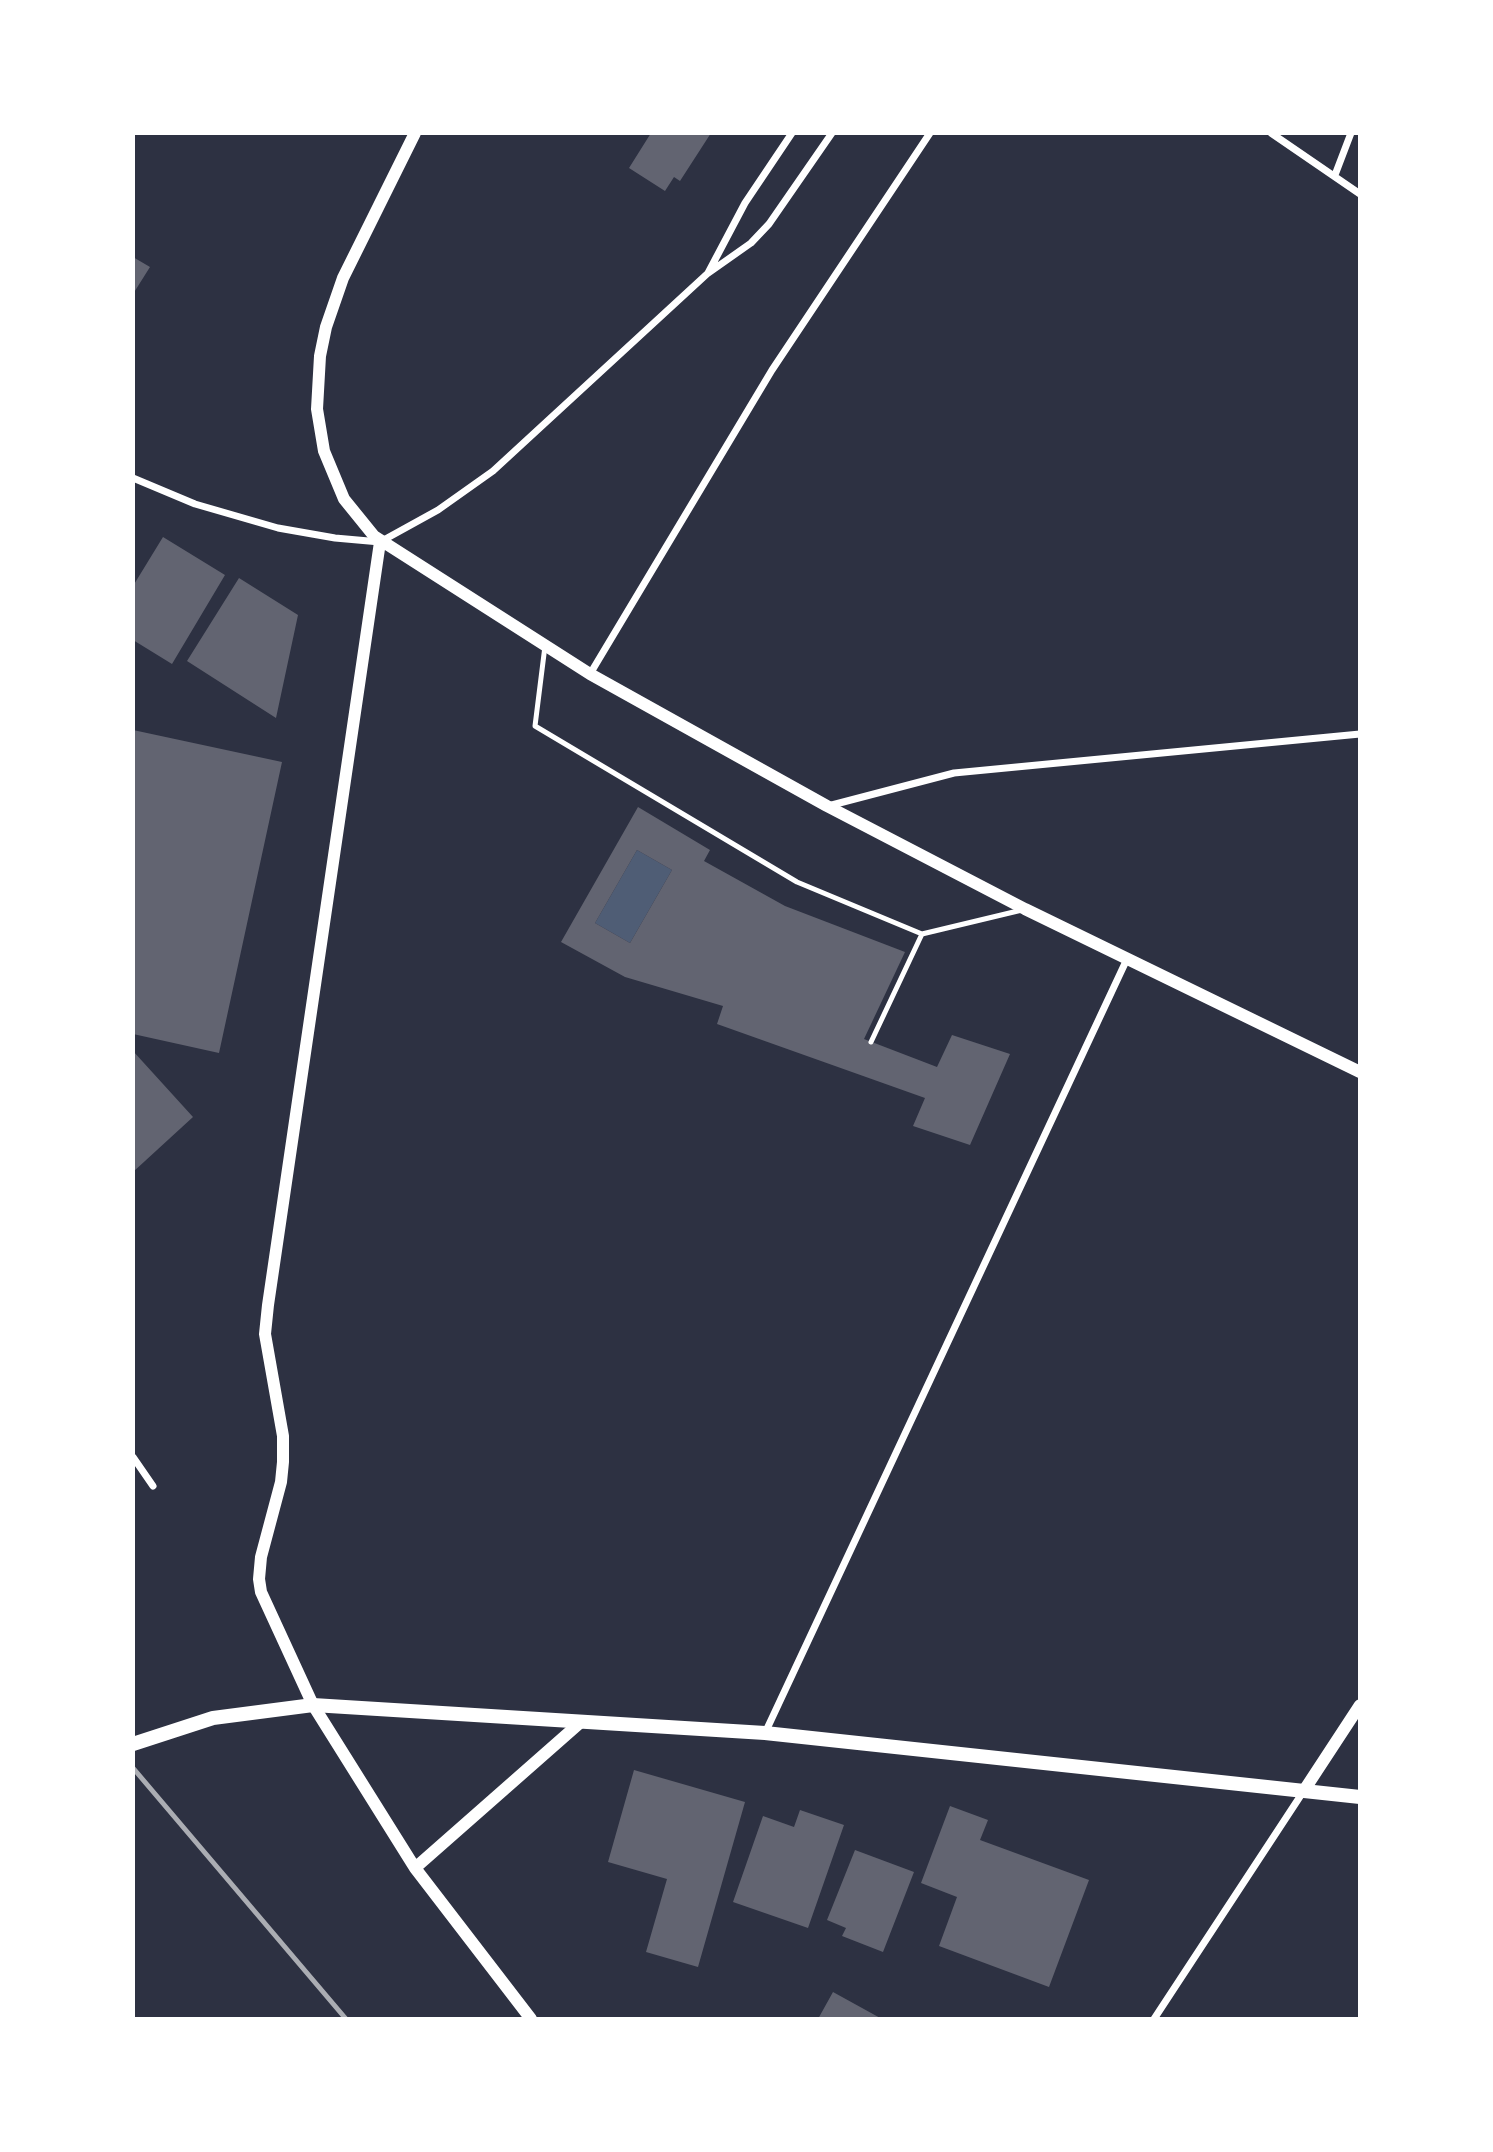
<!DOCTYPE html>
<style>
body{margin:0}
#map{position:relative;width:1493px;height:2152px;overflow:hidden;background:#2d3142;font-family:"Alegreya Sans",sans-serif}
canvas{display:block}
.frame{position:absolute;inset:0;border:135px solid #fff;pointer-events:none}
</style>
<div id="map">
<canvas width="1493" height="2152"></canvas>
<div class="frame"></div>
</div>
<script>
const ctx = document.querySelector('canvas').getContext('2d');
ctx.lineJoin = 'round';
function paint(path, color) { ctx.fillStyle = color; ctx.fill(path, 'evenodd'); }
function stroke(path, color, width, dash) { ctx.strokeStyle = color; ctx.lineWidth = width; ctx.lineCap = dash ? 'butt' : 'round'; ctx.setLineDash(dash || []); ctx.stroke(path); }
const water = new Path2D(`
 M637 850 672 870 630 943 595 923Z`);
const building = new Path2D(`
 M651 133H711L680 181 674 177 665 191 629 168Z
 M133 257 150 267 133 294Z
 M163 537 225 575 172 664 133 640V586Z
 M239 578 298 615 276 718 187 661Z
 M133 730 282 762 219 1053 133 1034Z
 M638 807 710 850 704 861 785 906 905 952 864 1039 937 1067 952 1035 1010 1054 970 1145 913 1126 925 1098 717 1024 723 1006 625 977 561 942ZM637 850 672 870 630 943 595 923Z
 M133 1051 193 1117 133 1172Z
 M634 1770 745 1802 698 1967 646 1952 667 1879 608 1862Z
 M950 1806 988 1820 980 1840 1089 1880 1049 1987 939 1946 957 1897 921 1883Z
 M800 1810 844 1825 808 1928 733 1902 763 1816 794 1827Z
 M855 1850 914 1872 883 1952 842 1936 846 1928 827 1920Z
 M833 1992 882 2019H818Z`);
const service = new Path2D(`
 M545 646 535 726 797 882 922 934 1022 910
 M871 1042 922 934`);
const minor = new Path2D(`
 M1271 133 1360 194
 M1335 175 1351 133
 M708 273 745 203 792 133
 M133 478 195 504 278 528 335 538 380 542 438 510 493 471 707 274 751 243 769 224 832 133
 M590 674 772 370 930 133
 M828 806 954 773 1360 734
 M133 1457 153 1486
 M765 1733 1127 959
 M1154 2019 1303 1792`);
const tertiary = new Path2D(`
 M415 133 343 278 326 327 320 356 317 409 324 451 344 499 374 536 590 674 827 806 1025 909 1360 1072
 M380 542 268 1305 265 1334 283 1436V1462L281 1482 261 1557 259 1579 261 1592 313 1705 415 1868 531 2019
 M1303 1792 1360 1705
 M415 1868 582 1721`);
const secondary = new Path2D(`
 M133 1744 213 1718 313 1705 765 1733 1360 1797`);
const rail = new Path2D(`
 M133 1768 346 2019`);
paint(water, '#4f5d75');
paint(building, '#626471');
stroke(service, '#fff', 5);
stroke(minor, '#fff', 7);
stroke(tertiary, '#fff', 12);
stroke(secondary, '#fff', 14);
stroke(rail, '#abadb3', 5);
</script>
